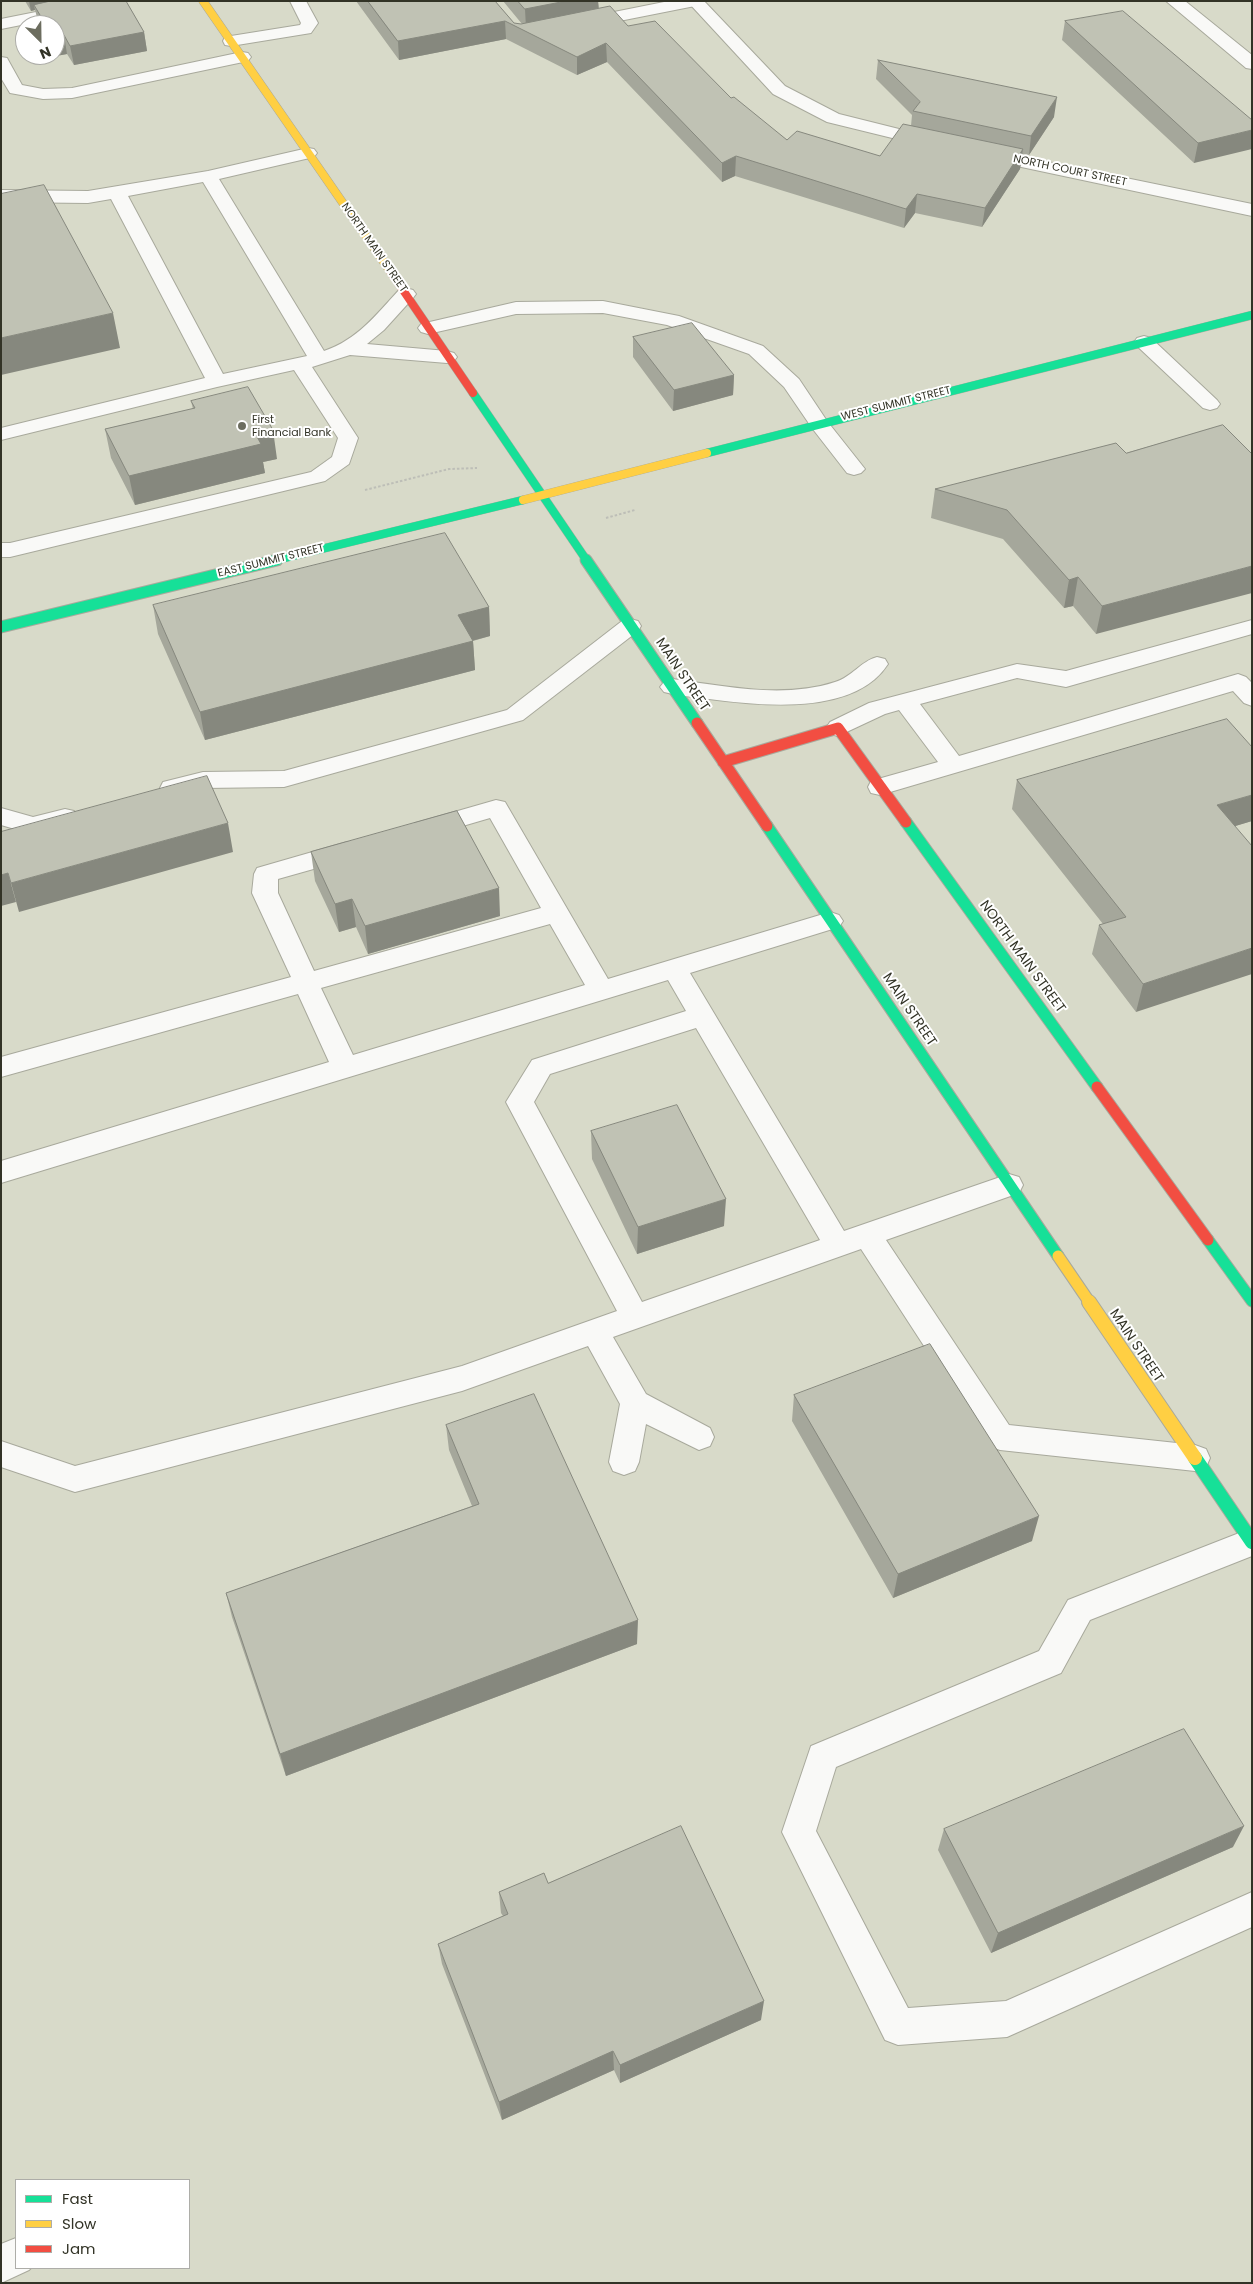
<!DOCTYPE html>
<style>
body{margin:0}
#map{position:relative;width:1253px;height:2284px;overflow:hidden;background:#d8dac9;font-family:Poppins,sans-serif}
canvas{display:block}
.frame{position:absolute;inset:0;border:2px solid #323326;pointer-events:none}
.legend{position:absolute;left:15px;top:2179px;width:175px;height:90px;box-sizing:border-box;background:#fff;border:1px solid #adada8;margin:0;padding:6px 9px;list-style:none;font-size:15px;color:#323326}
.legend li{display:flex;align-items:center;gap:10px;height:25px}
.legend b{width:25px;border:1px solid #adada8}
.north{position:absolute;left:15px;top:15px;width:50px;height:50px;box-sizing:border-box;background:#fff;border:1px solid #adada8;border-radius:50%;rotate:157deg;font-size:14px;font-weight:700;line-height:20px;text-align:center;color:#323326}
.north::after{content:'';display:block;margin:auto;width:18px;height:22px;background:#6c6d5f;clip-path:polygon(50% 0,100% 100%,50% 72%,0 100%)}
</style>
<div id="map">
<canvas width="1253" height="2284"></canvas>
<div class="frame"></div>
<ul class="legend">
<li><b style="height:6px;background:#16e098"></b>Fast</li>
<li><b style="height:6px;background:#ffcf43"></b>Slow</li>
<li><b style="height:6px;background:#f24e42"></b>Jam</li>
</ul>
<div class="north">N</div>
</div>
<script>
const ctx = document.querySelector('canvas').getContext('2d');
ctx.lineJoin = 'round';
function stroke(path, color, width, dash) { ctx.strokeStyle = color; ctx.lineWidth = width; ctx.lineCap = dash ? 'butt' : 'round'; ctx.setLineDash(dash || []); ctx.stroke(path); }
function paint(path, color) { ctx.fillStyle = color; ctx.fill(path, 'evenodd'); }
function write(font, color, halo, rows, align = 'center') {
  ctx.font = font + ' Poppins,sans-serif'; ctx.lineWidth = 4; ctx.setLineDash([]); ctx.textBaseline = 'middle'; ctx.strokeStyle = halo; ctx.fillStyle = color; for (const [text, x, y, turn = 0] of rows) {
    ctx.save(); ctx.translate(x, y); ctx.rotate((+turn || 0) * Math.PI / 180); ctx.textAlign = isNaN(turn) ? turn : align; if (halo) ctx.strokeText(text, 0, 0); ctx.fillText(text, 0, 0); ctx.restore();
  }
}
const path = new Path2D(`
 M365 490 449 469 477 468
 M606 518 635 510`);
const lane = new Path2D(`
 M91 1H125L123 5 117 6 1 29V19Z
 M290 1H306L318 23 311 33 231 46 225 45 223 41 225 37 231 36 300 25 301 23Z
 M669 1H703L701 5 695 6 584 28 578 27 576 23 578 19 584 18Z
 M242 52 248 53 251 57 248 61 72 98 43 99 10 93 1 78V57L7 58 22 85 43 89 72 88Z
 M308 148 314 149 317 153 314 157 219 179 324 351C357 340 376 315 399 290L406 288 413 290 416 294 413 298 384 330 367 344 447 351 454 353 457 357 454 361 447 363 350 355 312 367 358 438 349 464 325 481 10 557H1V543H10L311 472 332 457 338 438 294 370 217 387 1 440V428L205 378 111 199 88 203 1 202V190L88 191 208 171ZM203 182 307 356 223 374 128 196Z
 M603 301 679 316 763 346 799 379 827 421 865 469 861 473 854 475 847 473 812 428 784 387 749 354 667 325 603 313 516 314 428 334 421 332 418 328 421 324 516 302Z
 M1144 336 1151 338 1217 400 1220 404 1217 408 1210 410 1203 408 1137 346 1134 342 1137 338Z
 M630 619 638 621 641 626 638 631 523 720 284 787 203 788 172 796 163 794 160 788 163 782 203 772 284 771 507 710 622 621Z
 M1252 620V634L1066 687 1017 678 920 704 959 756 1238 674 1246 677 1252 683V706L1244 703 1233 691 880 795 871 793 868 787 871 781 938 762 899 710 885 714 838 736 830 734 826 728 830 722 869 703 1017 664 1066 671Z
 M877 657 885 659 888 664C855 716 762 706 709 699 694 697 679 696 664 692L660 687 664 682 672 679C725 686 783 699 835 682 852 677 861 661 877 657Z
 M496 800 505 802 608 979 830 912 839 915 843 921 839 927 690 973 844 1231 1009 1174 1019 1177 1023 1185 1019 1193 886 1240 1009 1425 1195 1445 1206 1449 1210 1458 1206 1467 1195 1471 1000 1450 989 1446 861 1249 613 1337 646 1394 710 1428 714 1437 710 1446 699 1450 646 1424 639 1462 635 1471 624 1475 613 1471 609 1462 620 1404 588 1346 462 1391 75 1492 1 1467V1441L75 1466 462 1366 617 1311 506 1102 532 1060 686 1011 668 980 1 1183V1161L329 1062 298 994 1 1077V1057L291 977 252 893 254 874 257 868 347 842 356 845 359 851 356 857 278 879V893L314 971 541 908 490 818 425 837 416 835 413 829 416 823ZM550 924 585 985 353 1055 321 988ZM696 1028 820 1240 642 1302 534 1102 550 1074Z
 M1 808 33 817 65 809 74 811 77 817 74 823 32 834 1 825Z
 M1252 1528V1556L1090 1620 1061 1673 836 1767 816 1831 908 2008 1006 2001 1252 1892V1927L1007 2037 898 2045 885 2040 782 1832 811 1746 1039 1651 1068 1600Z
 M16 2238V2268H31L29 2270 1 2283V2244Z`);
const street = new Path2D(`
 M687 1H704L785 86 839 114 939 139 942 143 939 147 933 148 827 122 773 94Z
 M1166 1H1185L1252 55V69L1246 68Z
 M985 149 1252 204V216L979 158 976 154 979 150Z`);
const fastFar2 = new Path2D(`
 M473 393 587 561
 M707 453 1252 315
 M272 561 523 500`);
const fastFar1 = new Path2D(`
 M586 560 697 723
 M1 627 277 560
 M906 822 1097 1087
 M767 826 1058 1256
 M1208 1240 1252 1301`);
const fast = new Path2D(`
 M1195 1458 1252 1542`);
const slowFar2 = new Path2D(`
 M203 1 390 271
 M523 500 707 453`);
const slowFar1 = new Path2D(`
 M1058 1256 1090 1303`);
const slow = new Path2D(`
 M1089 1302 1195 1458`);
const jamFar1 = new Path2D(`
 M390 271 473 393`);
const jam = new Path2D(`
 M697 723 767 826
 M723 762 838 728 906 822
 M1097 1087 1208 1240`);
const wall = new Path2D(`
 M25 1H126L144 32 147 51 74 65 67 54 56 56 55 54V25H39L35 10 31 11Z
 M356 1H495L514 23 521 24H522L503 1H598L599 9 628 26 731 98 787 140 880 156 911 126 912 115 876 79 878 60 1054 117 1029 155 1022 154 1020 169 982 227 915 213 904 228 735 176 722 182 607 62 577 75 506 39 399 60Z
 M1065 21 1252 120 1194 163 1062 40Z
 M633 337 734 375 733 395 673 411 633 357Z
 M191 401 277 459 263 462 265 473 135 505 111 458 105 429 193 409Z
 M1223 425 1096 634 1073 606 1064 608 1003 539 931 518 935 489 1126 453Z
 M153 605 489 607 490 636 473 641 475 670 205 740 158 634Z
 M1017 780 1252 821 1235 826 1136 1012 1092 954 1099 925 1103 924 1012 809Z
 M311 852 500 916 368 954 356 927 339 932 315 881Z
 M591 1131 724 1226 637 1254 592 1159Z
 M794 1395 1032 1541 893 1598 792 1421Z
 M446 1425 637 1644 286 1776 232 1617 226 1593 472 1506 449 1450Z
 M944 1829 1233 1847 991 1953 938 1850Z
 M548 1883 761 2020 620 2083 614 2070 502 2120 442 1964 438 1944 503 1916 501 1913 499 1892Z`);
const shadedWall = new Path2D(`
 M29 1H80L34 5 35 10 31 11Z
 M566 1H598L599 13 526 28 525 9Z
 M505 21 506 39 399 60 398 41Z
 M144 32 147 51 74 65 70 46Z
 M64 35 67 54 56 56 55 51V36Z
 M606 43 607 62 577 75V57Z
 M1057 97 1054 117 1029 155 1031 136Z
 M1252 130V149L1194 163 1198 143Z
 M1023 149 1020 169 982 227 985 208Z
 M736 156 735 176 722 182V163Z
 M917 194 915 213 904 228 906 209Z
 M113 313 120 348 1 375V338Z
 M734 375 733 395 673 411 674 390Z
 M273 430 277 459 263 462 265 473 135 505 129 476 256 435Z
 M1252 566V593L1096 634 1102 606Z
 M1078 577 1073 606 1064 608 1069 580Z
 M489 607 490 636 460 644 458 615Z
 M473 641 475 670 205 740 200 712Z
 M1252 795V821L1209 834 1217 805Z
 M228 823 233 852 19 912 11 883Z
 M8 873 16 902 1 906V875Z
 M499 888 500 916 368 954 365 926Z
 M352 899 356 927 339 932 335 904Z
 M1252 948V974L1136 1012 1143 984Z
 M726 1199 724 1226 637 1254 638 1227Z
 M1039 1516 1032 1541 893 1598 898 1574Z
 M638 1620 637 1644 286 1776 280 1754Z
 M1244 1826 1233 1847 991 1953 998 1933Z
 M764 2001 761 2020 620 2083V2065Z
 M613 2051 614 2070 502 2120 499 2102Z`);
const building = new Path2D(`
 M51 1H126L144 32 70 46 64 35 55 36V25H46L34 5Z
 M368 1H495L514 23 521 24 610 6 628 26 655 21 731 98 734 97 787 140 797 131 880 156 903 124 1023 149 985 208 917 194 906 209 736 156 722 163 606 43 577 57 505 21 398 41Z
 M518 1H566L525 9Z
 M1123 11 1252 120V130L1198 143 1065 21Z
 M878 60 1057 97 1031 136 913 111 920 102Z
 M44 185 113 313 1 338V194Z
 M692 323 734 375 674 390 633 337Z
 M248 387 273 430 256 435 261 444 129 476 105 429 195 408 191 401Z
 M1223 425 1252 454V566L1102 606 1078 577 1069 580 1007 510 935 489 1116 443 1126 453Z
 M445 533 489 607 458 615 473 641 200 712 153 605Z
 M1227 719 1252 747V795L1217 805 1252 846V948L1143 984 1099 925 1126 917 1017 780Z
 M207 776 228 823 11 883 8 873 1 875V832Z
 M457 811 499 888 365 926 352 899 335 904 311 852Z
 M677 1105 726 1199 638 1227 591 1131Z
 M930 1344 1039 1516 898 1574 794 1395Z
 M534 1394 638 1620 280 1754 226 1593 479 1504 446 1425Z
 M1184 1729 1244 1826 998 1933 944 1829Z
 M681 1826 764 2001 620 2065 613 2051 499 2102 438 1944 508 1914 499 1892 544 1873 548 1883Z`);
const markers = [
 [242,426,5,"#6c6d5f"]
];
const farStreetnames = [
 ["NORTH COURT STREET",1070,171,12],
 ["NORTH MAIN STREET",374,248,55],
 ["WEST SUMMIT STREET",896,404,-14],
 ["EAST SUMMIT STREET",271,561,-14]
];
const farPoinames = [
 ["First",252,420],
 ["Financial Bank",252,433]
];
const streetNames = [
 ["MAIN STREET",682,675,56],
 ["NORTH MAIN STREET",1022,957,54],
 ["MAIN STREET",909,1010,56],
 ["MAIN STREET",1136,1346,56]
];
stroke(lane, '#a8a99c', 2);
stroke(street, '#a8a99c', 2);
stroke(fastFar2, '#a8a99c', 9);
stroke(fastFar1, '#a8a99c', 13);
stroke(fast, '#a8a99c', 16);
stroke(slowFar2, '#a8a99c', 9);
stroke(slowFar1, '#a8a99c', 13);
stroke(slow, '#a8a99c', 16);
stroke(jamFar1, '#a8a99c', 9);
stroke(jam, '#a8a99c', 13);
stroke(path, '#bdbeb7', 2, [2.5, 2]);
paint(lane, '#f9f9f7');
paint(street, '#f9f9f7');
stroke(fastFar2, '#16e098', 8);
stroke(fastFar1, '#16e098', 11);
stroke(fast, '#16e098', 14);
stroke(slowFar2, '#ffcf43', 8);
stroke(slowFar1, '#ffcf43', 11);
stroke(slow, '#ffcf43', 14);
stroke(jamFar1, '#f24e42', 8);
stroke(jam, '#f24e42', 11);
paint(wall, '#a5a79b');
paint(shadedWall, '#86887e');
paint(building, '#c0c2b4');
stroke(building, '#86887e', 1);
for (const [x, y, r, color] of markers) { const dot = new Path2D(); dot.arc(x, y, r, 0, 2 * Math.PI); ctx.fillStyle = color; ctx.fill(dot); stroke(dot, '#fff', 2); }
write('11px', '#323326', '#fff', farStreetnames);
write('11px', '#323326', '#fff', farPoinames, 'left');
write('14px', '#323326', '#fff', streetNames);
</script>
